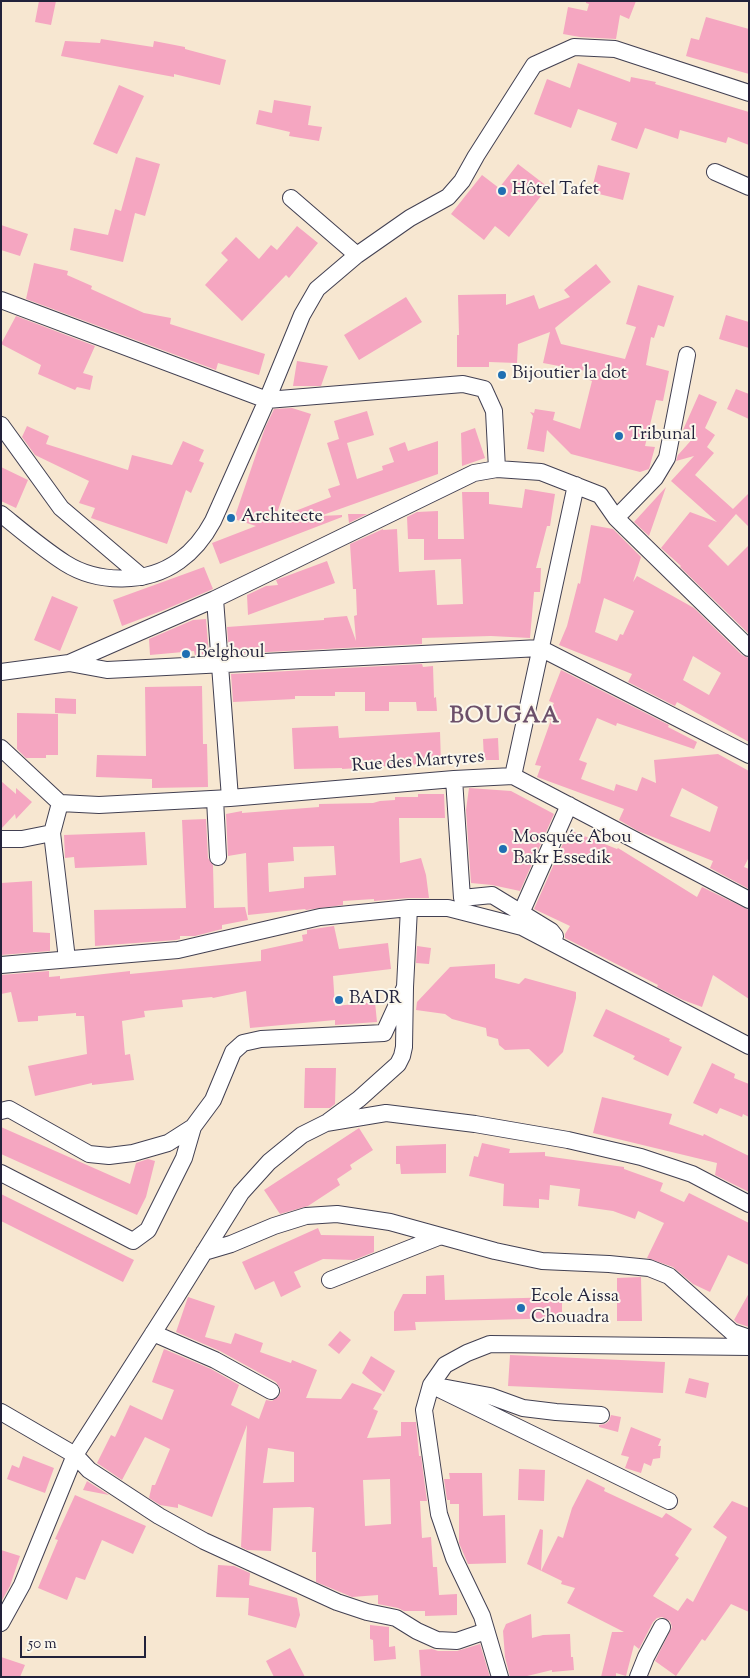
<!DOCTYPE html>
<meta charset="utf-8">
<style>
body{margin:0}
#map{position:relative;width:750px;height:1678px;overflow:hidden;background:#f7e7d1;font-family:"Sorts Mill Goudy",serif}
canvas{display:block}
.frame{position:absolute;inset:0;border:2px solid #22223b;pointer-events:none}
.scale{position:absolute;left:20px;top:1636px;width:126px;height:22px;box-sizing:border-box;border:2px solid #22223b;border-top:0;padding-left:6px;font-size:15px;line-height:18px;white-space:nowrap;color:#22223b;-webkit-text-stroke:4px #fbf7ec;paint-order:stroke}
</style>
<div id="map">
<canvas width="750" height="1678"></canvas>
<div class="frame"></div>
<div class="scale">50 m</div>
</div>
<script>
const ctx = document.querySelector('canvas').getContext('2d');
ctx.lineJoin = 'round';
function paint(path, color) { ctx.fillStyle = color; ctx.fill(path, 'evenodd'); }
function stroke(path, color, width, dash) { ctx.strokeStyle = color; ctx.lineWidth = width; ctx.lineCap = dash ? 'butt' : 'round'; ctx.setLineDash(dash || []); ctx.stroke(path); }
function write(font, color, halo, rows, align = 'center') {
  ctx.font = font + ' "Sorts Mill Goudy",serif'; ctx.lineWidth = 4; ctx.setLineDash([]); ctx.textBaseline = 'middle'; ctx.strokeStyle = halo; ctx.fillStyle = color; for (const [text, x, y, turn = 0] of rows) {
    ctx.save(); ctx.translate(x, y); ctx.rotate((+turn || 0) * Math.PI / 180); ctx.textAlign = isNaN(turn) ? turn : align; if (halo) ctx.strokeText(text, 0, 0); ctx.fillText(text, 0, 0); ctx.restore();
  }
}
const building = new Path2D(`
 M39 1H56L51 25 35 22Z
 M586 1H636L629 19 620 15 616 39 580 37 563 34 568 7 587 11 589 4 586 3Z
 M706 17 749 29V74L686 56 691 38 699 40Z
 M101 39 153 47 154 41 185 47V49L226 60 220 85 174 74V77L61 56 65 41 100 43Z
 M578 63 630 82 631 77 656 82 655 84 749 112V145L728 137 726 143 680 130 678 139 645 128 637 149 611 140 617 123 578 109 571 128 534 114 547 79 570 88Z
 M119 85 144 96 117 154 93 144Z
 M274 100 311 106 308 125 322 127 319 141 289 136 290 132 256 124 259 110 272 113Z
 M136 157 160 164 145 216 135 213 123 262 70 250 74 228 108 235 115 209 121 211Z
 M518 164 548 187 509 237 495 226 484 240 451 214 482 175 499 188Z
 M598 165 630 173 623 200 591 192Z
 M1 225 28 234 20 256 1 250Z
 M297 226 318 243 289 278 286 275 242 321 205 285 228 260 221 253 236 237 259 259 271 245 277 250Z
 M34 263 68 271 67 275 92 286 91 289 144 313 171 318 170 324 265 354 259 375 218 363 216 370 26 299Z
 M596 264 611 282 555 328 561 344 625 359 636 327 626 324 638 285 674 296 664 327 658 325 654 338 651 337 646 365 669 371 663 401 656 400 645 446 655 447 649 469 640 472 571 454 547 430 544 452 527 449 533 416 530 412 534 413 535 409 555 412 553 420 580 429 592 381 584 378 586 371 543 363 550 332 518 344 517 363 489 362V367H457V335H459L458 295 506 294V305L534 295 539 309 570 297 564 290Z
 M406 297 422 322 359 360 344 335Z
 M726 315 749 322V348L719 339Z
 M16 316 95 346 83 373 93 376 90 390 77 387 75 390 38 374 41 365 1 344Z
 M297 361 328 366 321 386H293Z
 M736 389 749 394V419L727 409Z
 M699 394 717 402 705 428 715 435 707 447 714 453 695 475 733 509 749 493V527L736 514 708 546 728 566 749 545V634L680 567 681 566 661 548 690 512 717 522 671 481 694 456 676 461 678 455 695 436 683 430Z
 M292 408 311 414 275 519 331 497 328 489 340 485 327 443 339 439 334 421 367 411 374 435 347 443 357 479 383 470 382 466 394 462 389 448 405 442 408 451 438 441V474L320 516 342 515V517L220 564 212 543 256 526 234 519 265 428 274 409Z
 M27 426 49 436 46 444 128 470 132 455 172 465 183 441 204 450 199 461 204 463 191 493 186 490 167 544 91 518 95 508 79 503 89 481 35 455 22 437Z
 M475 428 485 458 462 466 461 433Z
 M1 467 28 480 16 508 1 501Z
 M666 487 649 536 634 522Z
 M525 489 555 494 550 526H547L536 568H541L540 592H534L530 638 491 636 422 638V644L229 654 227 627 324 620V618L347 616 356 641 354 616 357 615 356 589H353L350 544 383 529V530L397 529 399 572 435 570 437 605 463 604 461 559 424 560V539H408L407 517 417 512 438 511V539H464L462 492H489V504L522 508Z
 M348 514H367L349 523Z
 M591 525 613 529 641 557 633 582 637 576 694 608 742 655 749 658V742L677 702 675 706 628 682 632 674 559 645 567 626 578 583 580 584ZM604 598 634 611 623 635 620 634 617 641 595 632ZM693 656 721 673 709 695 683 680Z
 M327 561 335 583 248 615 247 595 266 586 278 585 276 580Z
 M204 567 213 589 164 610 122 626 113 600Z
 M52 596 78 607 60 651 34 640Z
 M206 619 209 655 195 656 194 651 150 655 149 639 193 620Z
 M422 664 423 667 433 666 434 698 436 697 437 711H417L416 702H389V711H365V692H335V696H295V699L233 702 231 674Z
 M561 670 669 725 668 727 697 742 694 749 617 723 616 726 597 718 579 760 587 763 581 779 614 791 616 784 637 791 642 777 656 783 654 760 718 754 749 771V857L744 867 749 869V889L710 868 713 861 638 831 619 820 624 809 537 777 541 766 535 765 551 720 547 718 554 703 549 701ZM682 788 718 807 710 832 670 816Z
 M202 686 203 744H207L208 787 152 788V779L96 777 97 755 146 756 145 687Z
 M55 698 76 699V714L55 713Z
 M17 713 58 714V755H46V758H26L17 749Z
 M338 726 339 738 440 732 441 763 342 769V768L294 769 292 728Z
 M498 738 499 760H484L483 739Z
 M1 781 16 794V788L32 802 16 819 15 814 1 829Z
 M469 788 511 791 554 814 520 891 492 885 471 883 466 810Z
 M418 794H444L445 818H399L400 863 421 858 426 875 429 898H408L374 901V899L343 901V905L306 910 305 909 248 915 246 853 228 856 226 814 242 811V813L319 807V804L373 803 380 801 395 800V797H418ZM334 846 336 875 304 877V888L269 892 268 863 294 861 293 847Z
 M206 819 208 858 213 865 214 908 245 907 248 920 222 925V929L195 936H180V939L176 940 95 946 94 910 186 908 182 820Z
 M569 830 617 849 618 848 697 897 702 887 749 910V999L713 975 702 1007 683 1000 657 987 658 985 569 940 565 938V934L570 926 534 909Z
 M145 832 147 865 75 868 74 857 65 858 64 835Z
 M32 881 33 932 50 933V951L1 955V883Z
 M334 926 339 949 388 943 391 969 333 976 335 1006 375 1002 377 1022 335 1025V1020L250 1028 246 991 213 998 212 997 182 1000 183 1007 144 1011 145 1017 122 1021 125 1055 130 1054 134 1080 92 1085V1083L35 1096 28 1066 87 1054 84 1016H76V1013L38 1016V1021L18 1022 11 992 1 994V975L49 971V977L60 976V979L130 971V974L261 961V950L303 941 302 935 307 934V930Z
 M417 946 431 948 429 964 416 963Z
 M495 964V978L519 984 525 978 576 992V998L563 1052 548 1067 529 1049 505 1050 499 1045 498 1039 487 1036 486 1028 452 1019 445 1014 416 1010 417 1002 450 967Z
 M606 1009 670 1039 669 1041 682 1047 668 1076 633 1059 635 1056 593 1036Z
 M712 1063 735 1074 734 1078 749 1084V1117L743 1114 742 1117 720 1108 717 1114 693 1103Z
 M305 1068H336L335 1104 330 1108H304Z
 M602 1097 672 1114 669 1124 703 1136 704 1134 749 1156V1192L715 1175 717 1163 593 1133Z
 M1 1127 130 1184 136 1163 148 1159 155 1161 146 1197 137 1215 1 1154Z
 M359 1128 373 1150 350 1165 352 1169 337 1179 340 1185 308 1206 280 1214 264 1190Z
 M482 1143 510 1149 509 1153 545 1152V1156L624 1167V1169L663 1183 660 1191 684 1202 689 1193 749 1223V1265L728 1255 710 1292 693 1284 673 1267 647 1258 664 1223 638 1211 635 1219 613 1211 578 1206 580 1189 550 1185 549 1200 539 1199V1208L503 1206 504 1184 469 1176 474 1156 478 1157Z
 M446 1144V1173L401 1174 400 1164H396V1146Z
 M1 1194 134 1260 123 1282 1 1221Z
 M318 1228 321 1235 374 1236V1252L354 1260 323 1259 294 1272 301 1287 281 1297 274 1281 255 1290 242 1262Z
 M444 1275 445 1300 562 1297V1318L415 1322 416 1330 394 1331V1312L403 1294H426V1276Z
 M641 1277 642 1321H617V1278Z
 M749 1293V1327L737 1323 734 1320Z
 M188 1297 215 1306 205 1337 231 1344 235 1333 263 1343 260 1352 291 1363 292 1360 317 1370 306 1398 341 1399 352 1383 382 1394 373 1409 378 1411 367 1438 401 1436V1422H416L419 1456H421L427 1501H420L422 1538 431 1537 433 1567H437L439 1595 457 1594V1615L425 1616V1611H404L398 1608 378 1604V1595L352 1597 316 1582V1552H312L314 1508 310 1507 273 1508 271 1551 247 1550 241 1547 247 1425 212 1517 178 1504V1508L160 1505 149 1498 152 1485H155L170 1449 145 1437 122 1480 97 1463 111 1435 115 1437 130 1405 162 1420 174 1390 152 1382 164 1349 211 1369 239 1385 231 1405 259 1419 266 1400 272 1401 279 1396 281 1390 276 1382 220 1351 176 1332ZM268 1448 294 1452V1482L263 1483ZM390 1479 391 1524 365 1526 363 1480Z
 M340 1331 351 1340 339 1354 328 1345Z
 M510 1355 665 1362 663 1393 508 1386Z
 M371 1356 395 1371 384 1392 362 1373Z
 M689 1378 709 1383 706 1398 685 1393Z
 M611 1415 621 1417 618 1432 599 1427V1425L605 1424 609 1421Z
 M631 1427 661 1439 658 1446H661L660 1458 653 1459 651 1466 644 1463 641 1473 625 1468 629 1457 621 1455Z
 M23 1456 54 1468 45 1493 7 1479 12 1465 19 1468Z
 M519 1469 545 1470 544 1501 518 1500Z
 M449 1473H482L483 1516 505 1515 506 1563 468 1564 459 1543V1504H450V1500H447L444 1479H450Z
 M587 1479 605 1488 604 1491 662 1518 666 1513 692 1529 675 1555 679 1558 653 1596 678 1611 687 1598 693 1602 727 1537 713 1527 732 1501 749 1508V1612L731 1604 705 1641 702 1639 676 1676 655 1661 672 1627 670 1621 662 1617 657 1618 653 1622 639 1649 634 1645 626 1676 616 1673V1677H601L612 1632H624L567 1603 575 1588 561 1584 562 1581 527 1564 540 1529 543 1530 541 1571 558 1536 563 1538 572 1508Z
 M87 1481 109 1495 83 1490Z
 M75 1495 146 1526 133 1554 102 1540 85 1580 76 1577 67 1600 38 1588 58 1540 55 1539Z
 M1 1550 20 1556 10 1586 1 1602Z
 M218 1565 234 1566 250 1573 249 1585 297 1598 300 1615 296 1628 248 1615 249 1598 216 1597Z
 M531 1614 532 1638 543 1635 570 1634 571 1657H573L574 1670 552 1672V1670L523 1677H510L505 1657 503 1631 506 1624Z
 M370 1625 389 1627V1647L395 1646 396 1659 374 1661 373 1640 370 1639Z
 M480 1644 490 1677H421L419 1650 432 1649 438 1651H457Z
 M290 1648 305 1677H274L266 1661Z
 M1 1657 25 1665 20 1677H1Z`);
const minor = new Path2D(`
 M715 172 749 187
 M291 198 357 255
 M1 300 267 400 463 384 484 389 494 411 497 469
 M1 425 61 508 142 577
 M1 514C22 531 43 549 65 563 98 584 147 584 179 561 193 551 205 536 213 521L267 400 302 315 317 289 357 255 410 218 448 197 462 181 476 156 534 65 574 47 615 49 749 93
 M616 518 655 478 667 458 687 355
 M215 599 230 798
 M69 663 215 599 474 473 497 469 541 472 600 495 616 518 749 648
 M1 672 69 663 107 670 540 648 749 755
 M1 748 60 803
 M513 776 576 485
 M454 779 462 898 492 895 551 931 555 936
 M215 799 218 857
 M60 803 99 805 230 798 454 779 513 776 749 900
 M52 833 67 959
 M1 839H22L52 833 60 803
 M521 913 569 805
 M1 965 178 950 320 917 409 908H448L522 927 749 1046
 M1 1111 9 1109 89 1154 109 1156 133 1153 168 1143 193 1127 213 1100 233 1052 243 1043 261 1039 384 1033 405 987
 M329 1121 359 1099 398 1064 402 1056 404 1047 405 987 409 908
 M1 1173 133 1241 148 1230 184 1158 193 1127
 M204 1252 231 1244 274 1226 306 1216 337 1214 390 1222 495 1251 542 1261 609 1264 649 1268 669 1276 732 1332 749 1338
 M330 1280 441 1236
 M153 1333 215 1360 271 1391
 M1 1412 75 1455 175 1299 241 1193 269 1162 302 1135 326 1123 386 1113 475 1124 568 1140 641 1157 692 1174 749 1204
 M601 1415 556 1412 523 1408 490 1396 431 1385 669 1501
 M1 1623 22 1585 75 1455 89 1470 159 1516 204 1541 337 1602 367 1612 396 1618 417 1631 437 1640 457 1641 486 1631
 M500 1677 482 1616 454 1558 439 1514 424 1410 431 1385 445 1365 467 1353 490 1344 749 1347
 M638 1677 646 1657 662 1627`);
const markers = [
 [502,191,5,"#1f6fb2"],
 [502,375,5,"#1f6fb2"],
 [619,436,5,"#1f6fb2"],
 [231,518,5,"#1f6fb2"],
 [186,654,5,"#1f6fb2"],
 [503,849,5,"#1f6fb2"],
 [339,1000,5,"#1f6fb2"],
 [521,1308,5,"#1f6fb2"]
];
const poiNames = [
 ["Hôtel Tafet",512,191],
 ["Bijoutier la dot",512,375],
 ["Tribunal",629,436],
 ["Architecte",241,518],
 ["Belghoul",196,654],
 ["Mosquée Abou",513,839],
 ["Bakr Essedik",513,860],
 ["BADR",349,1000],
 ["Ecole Aissa",531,1298],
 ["Chouadra",531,1319]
];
const streetNames = [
 ["Rue des Martyres",418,763,-4]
];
const districtNames = [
 ["BOUGAA",505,718]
];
paint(building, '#f5a6c1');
stroke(minor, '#424052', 18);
stroke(minor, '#fff', 16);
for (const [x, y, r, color] of markers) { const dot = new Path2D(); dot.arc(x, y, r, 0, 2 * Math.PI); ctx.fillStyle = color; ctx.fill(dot); stroke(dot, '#fbf7ec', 2); }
write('18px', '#22223b', '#fbf7ec', poiNames, 'left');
write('18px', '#22223b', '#fbf7ec', streetNames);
ctx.letterSpacing = '1px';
write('bold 22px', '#6c506a', '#fbf7ec', districtNames);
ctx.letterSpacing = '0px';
</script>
